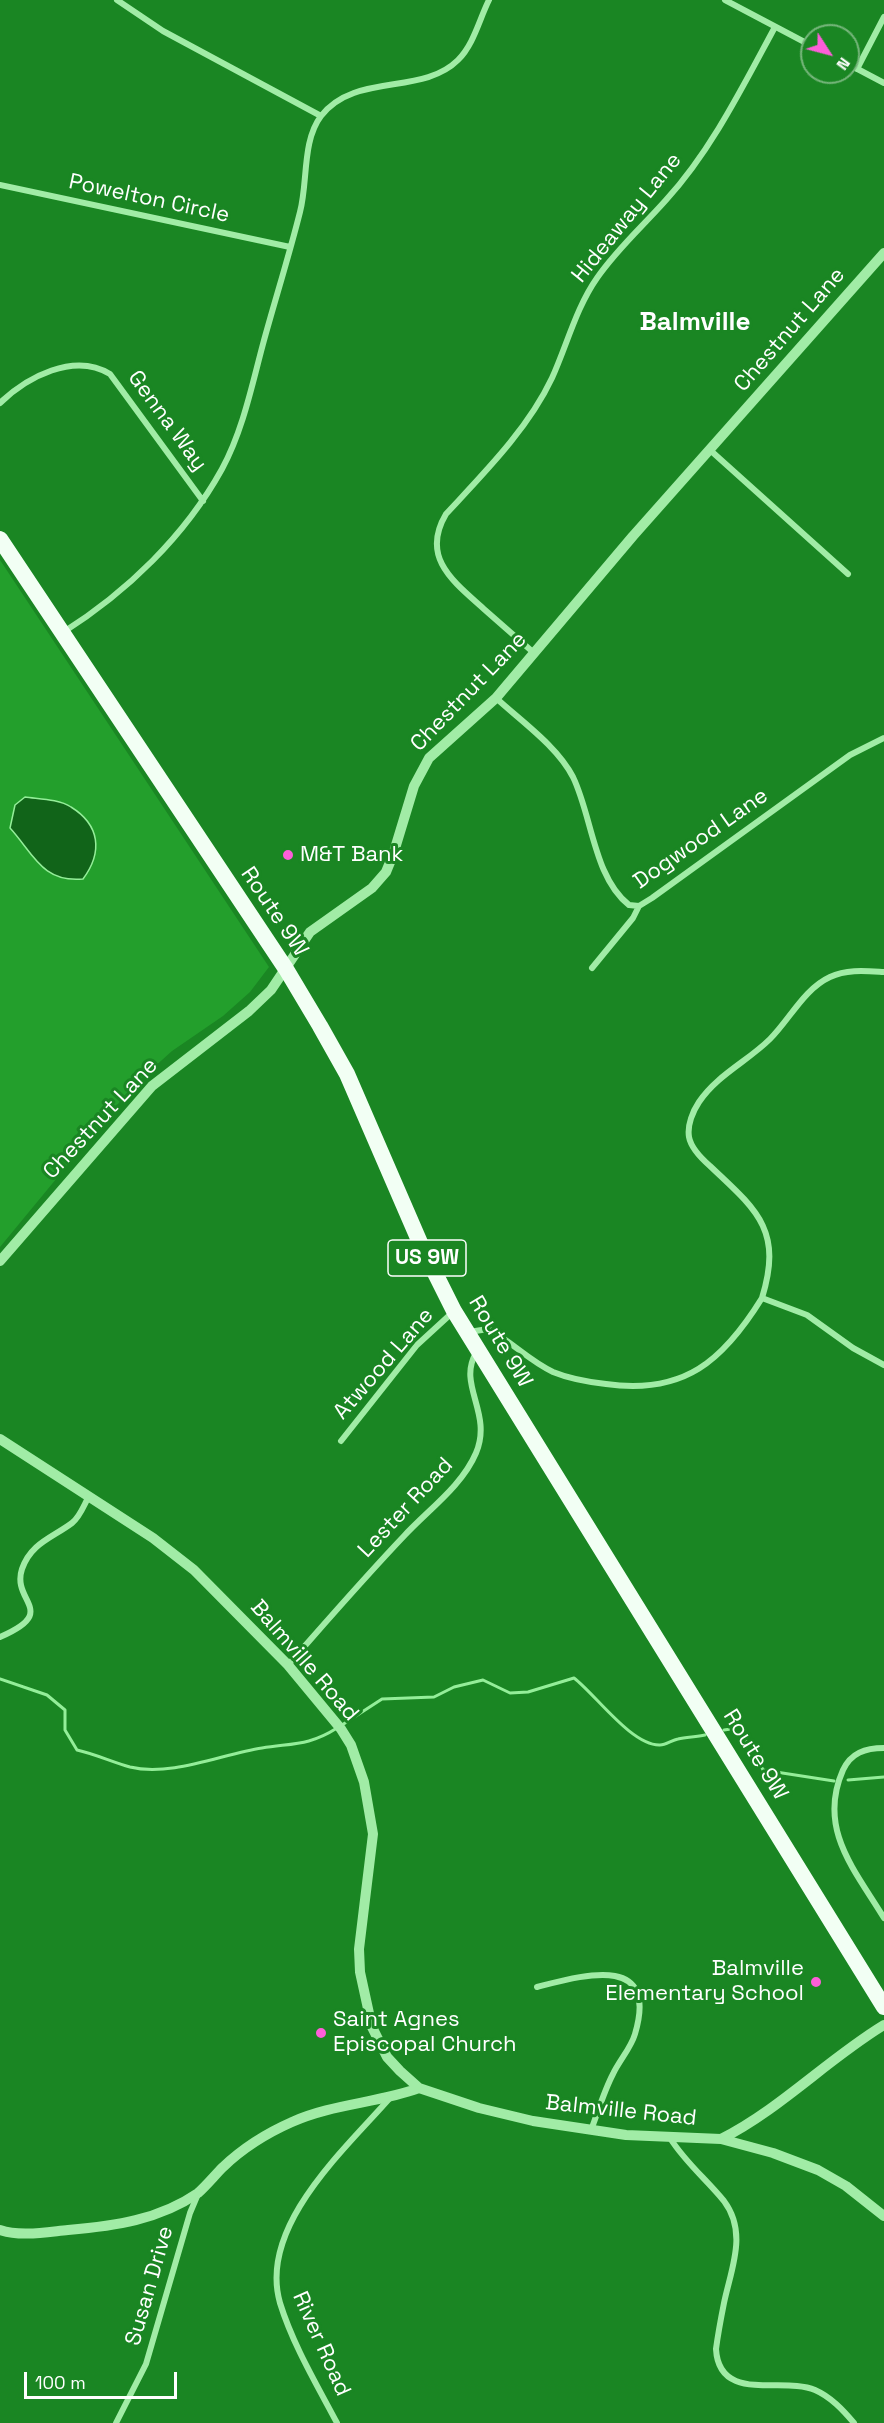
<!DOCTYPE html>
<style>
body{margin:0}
#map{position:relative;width:884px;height:2423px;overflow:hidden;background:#1a8623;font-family:"Space Grotesk",sans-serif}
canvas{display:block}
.north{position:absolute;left:800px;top:24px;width:60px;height:60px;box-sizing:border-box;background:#1a8623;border:2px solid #76b67b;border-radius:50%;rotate:126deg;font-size:16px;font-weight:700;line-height:24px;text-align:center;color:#fff}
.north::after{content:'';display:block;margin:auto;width:21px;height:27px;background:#fd5ed9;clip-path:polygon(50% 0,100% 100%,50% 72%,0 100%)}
.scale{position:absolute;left:24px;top:2372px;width:153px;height:27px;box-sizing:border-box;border:3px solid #fff;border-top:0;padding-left:8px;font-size:18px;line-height:21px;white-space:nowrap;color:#fff;-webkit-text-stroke:4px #1a8623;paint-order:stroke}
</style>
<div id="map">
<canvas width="884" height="2423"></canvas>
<div class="north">N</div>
<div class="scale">100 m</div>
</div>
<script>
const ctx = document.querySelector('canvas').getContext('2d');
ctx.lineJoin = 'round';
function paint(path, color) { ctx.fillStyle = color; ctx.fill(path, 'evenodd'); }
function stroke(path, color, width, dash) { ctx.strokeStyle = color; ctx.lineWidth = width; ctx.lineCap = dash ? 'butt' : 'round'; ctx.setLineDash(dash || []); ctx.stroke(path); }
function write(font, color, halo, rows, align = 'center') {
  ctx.font = font + ' "Space Grotesk",sans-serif'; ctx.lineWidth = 6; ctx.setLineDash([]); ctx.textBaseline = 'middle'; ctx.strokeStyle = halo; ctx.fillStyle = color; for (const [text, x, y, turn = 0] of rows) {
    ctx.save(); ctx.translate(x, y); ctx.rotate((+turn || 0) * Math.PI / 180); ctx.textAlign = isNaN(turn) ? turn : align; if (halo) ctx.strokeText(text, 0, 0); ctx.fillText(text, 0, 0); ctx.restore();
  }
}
const green = new Path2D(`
 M0 560 269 967 250 992 223 1016 172 1051 132 1087 0 1247Z`);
const water = new Path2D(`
 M25 797C38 799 59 799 71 807 100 825 103 852 83 879 42 883 33 853 10 828L15 805Z`);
const stream = new Path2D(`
 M0 1679 47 1695 65 1710V1730L77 1750C95 1754 112 1762 130 1767 171 1777 222 1754 262 1748 292 1743 309 1746 337 1728
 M342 1725 382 1699 434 1697 454 1687 483 1680 510 1693 528 1692 574 1678C596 1695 632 1746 660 1745 666 1745 672 1740 678 1739 686 1737 696 1737 705 1735
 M724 1730 731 1729C749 1739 755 1752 763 1770L834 1781
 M848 1780 884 1777`);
const minor = new Path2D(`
 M117 0 163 31 321 116
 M725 0 812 46
 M848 64 884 83
 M857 69 884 17
 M0 185 290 247
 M0 403C27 377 74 352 110 374L203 501
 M710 450 848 574
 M62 633C127 592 185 536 222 469 243 430 252 385 263 344 275 300 289 256 300 212 308 182 302 141 321 116 355 72 422 96 458 60 474 44 479 20 489 0
 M534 653C518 639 501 624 485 610 454 582 420 558 446 514 484 473 528 429 552 378 567 345 576 308 597 278 617 249 642 227 666 200 711 151 743 86 775 27
 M496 698C521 721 557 746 573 777 592 816 594 878 629 905L639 906 652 898 850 755 884 738
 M592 968 633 918 639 906
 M762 1298C783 1230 757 1210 710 1166 702 1159 691 1148 689 1137 687 1125 693 1111 699 1102 717 1075 748 1061 770 1039 790 1019 804 989 830 977 847 969 866 971 884 972
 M469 1332 488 1329C511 1341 529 1361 553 1372 570 1379 588 1382 606 1384 684 1395 723 1361 762 1298L807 1315 853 1348 884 1365
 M341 1441 417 1345 453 1312
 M0 1637C60 1611 11 1602 22 1569 31 1543 52 1538 72 1523 80 1517 84 1505 89 1496
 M288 1665C326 1622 364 1578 404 1536 428 1510 462 1486 476 1453 493 1413 457 1385 476 1353
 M884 1748C865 1748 851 1753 843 1770 817 1829 855 1870 884 1918
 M537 1987C584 1975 659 1953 635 2034 631 2048 619 2061 613 2074 604 2091 598 2112 591 2130
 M670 2138C685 2162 706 2179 724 2201 748 2233 731 2269 724 2303 721 2318 718 2334 716 2349 719 2404 784 2376 815 2390 831 2397 843 2410 854 2423
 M116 2423 146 2364 190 2213 198 2194
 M337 2423C317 2385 293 2345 280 2303 258 2227 344 2150 389 2099`);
const tertiary = new Path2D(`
 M0 1261 152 1086 249 1011 271 990 310 932 372 888 386 872 393 855 414 786 429 758 496 698 633 536 884 253
 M0 1439 153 1538 194 1570 288 1665 341 1729 351 1745 364 1782 373 1834 359 1949 360 1972 372 2027 387 2057 400 2071 419 2088 479 2108 533 2121 626 2135 721 2139 773 2153 818 2170 846 2186 884 2216
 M721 2139C779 2110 828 2059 884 2025
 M0 2230C20 2237 47 2232 68 2230 114 2226 159 2220 198 2193 207 2185 215 2175 223 2167 243 2148 267 2133 292 2122 332 2104 378 2103 419 2088`);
const trunk = new Path2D(`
 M0 539 286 969 320 1026 347 1074 421 1245 454 1311 884 2007`);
const markers = [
 [288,855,6,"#fd5ed9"],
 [816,1982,6,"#fd5ed9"],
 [321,2033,6,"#fd5ed9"]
];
const shields = [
 [427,1258,78]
];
const shieldNames = [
 ["US 9W",427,1258]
];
const streetNames = [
 ["Powelton Circle",149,199,12],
 ["Hideaway Lane",627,218,-51],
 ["Chestnut Lane",790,330,-49],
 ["Genna Way",167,421,54],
 ["Chestnut Lane",469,692,-46],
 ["Dogwood Lane",701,839,-35],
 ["Route 9W",274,912,56],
 ["Chestnut Lane",101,1119,-47],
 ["Route 9W",500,1342,59],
 ["Atwood Lane",384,1364,-49],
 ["Lester Road",406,1508,-47],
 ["Balmville Road",304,1661,49],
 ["Route 9W",755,1755,58],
 ["Balmville Road",621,2111,6],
 ["Susan Drive",150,2286,-74],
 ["River Road",321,2344,66]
];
const poiNames = [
 ["M&T Bank",300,855],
 ["Balmville",804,1969,"right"],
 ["Elementary School",804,1994,"right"],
 ["Saint Agnes",333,2020],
 ["Episcopal Church",333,2045]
];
const quarterNames = [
 ["Balmville",695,323]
];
paint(green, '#239f2c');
paint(water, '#116419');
stroke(water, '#94ee99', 1.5);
stroke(stream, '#94ee99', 3);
stroke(minor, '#a1eca6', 6);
stroke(tertiary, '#a1eca6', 10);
stroke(trunk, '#f2fff4', 16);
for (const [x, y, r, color] of markers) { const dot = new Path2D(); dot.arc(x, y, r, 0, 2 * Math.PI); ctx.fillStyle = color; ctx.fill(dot); stroke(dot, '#1a8623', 2); }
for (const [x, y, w] of shields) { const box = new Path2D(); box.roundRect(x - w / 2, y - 18, w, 36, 4.5); ctx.fillStyle = '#1a8623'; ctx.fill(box); stroke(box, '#fff', 1.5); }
write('bold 21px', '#fff', null, shieldNames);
write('22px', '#fff', '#1a8623', streetNames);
write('22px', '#fff', '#1a8623', poiNames, 'left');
write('bold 26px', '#fff', '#1a8623', quarterNames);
</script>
